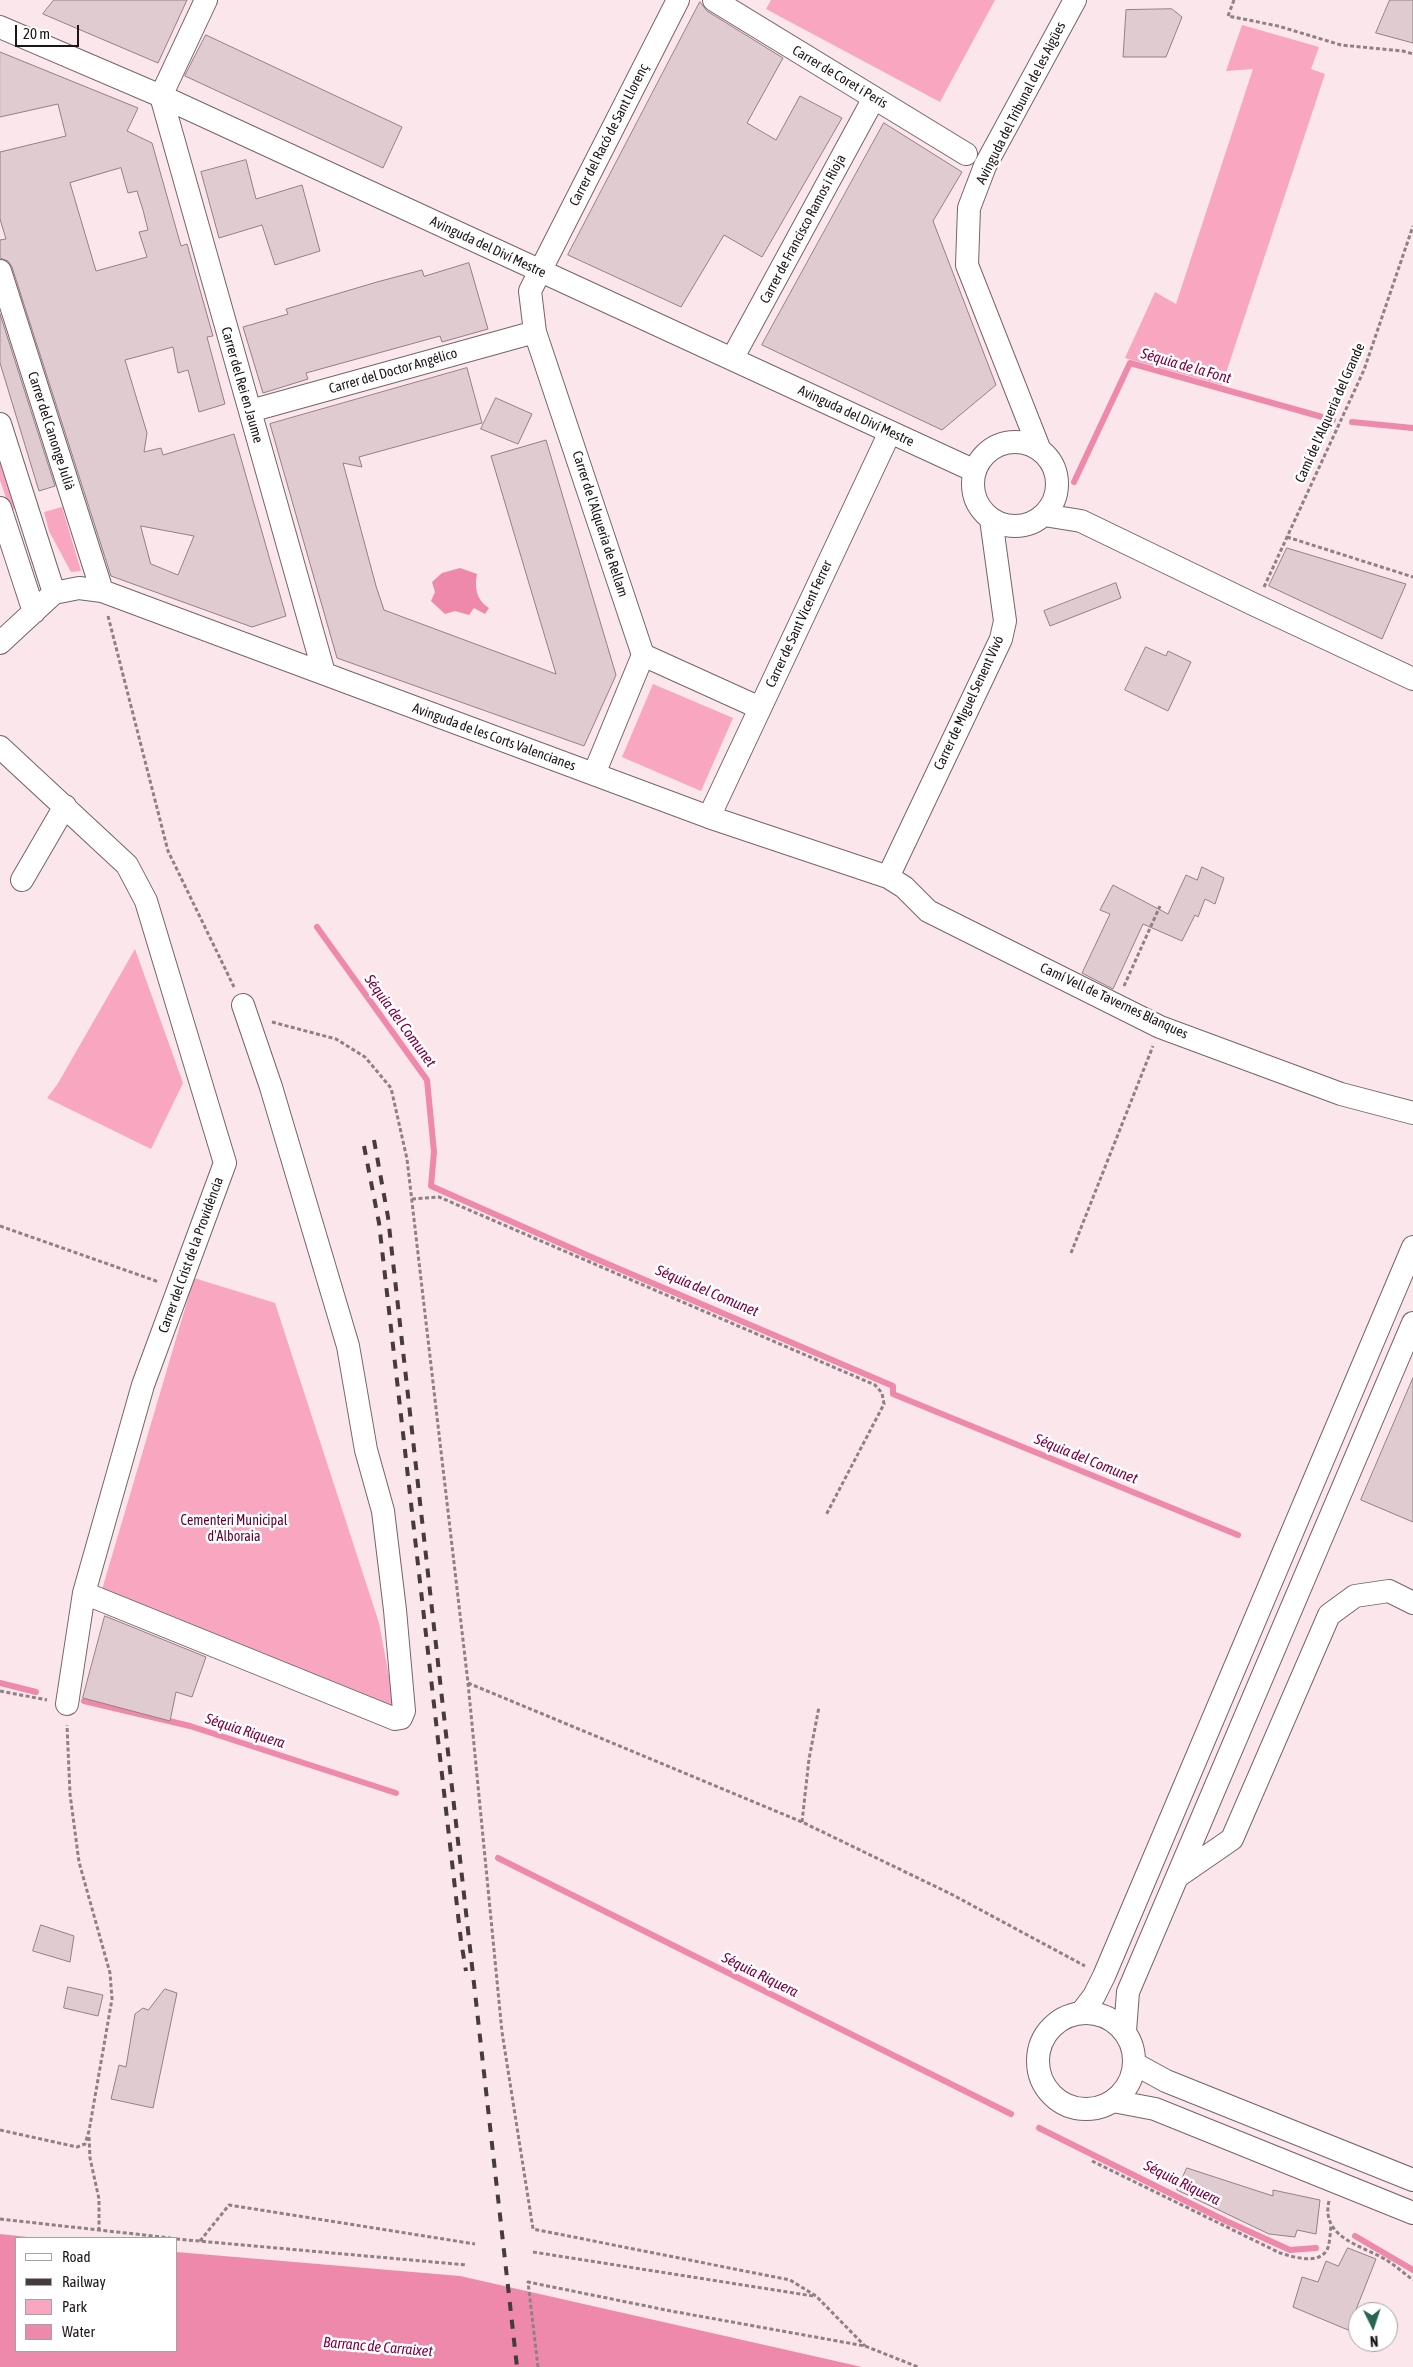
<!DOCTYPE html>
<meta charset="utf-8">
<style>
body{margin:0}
#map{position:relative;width:1413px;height:2367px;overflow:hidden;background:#fbe6ec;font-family:"Asap Condensed",sans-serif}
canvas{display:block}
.legend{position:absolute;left:15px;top:2237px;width:162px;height:115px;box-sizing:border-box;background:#fff;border:1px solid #a5a2a3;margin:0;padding:6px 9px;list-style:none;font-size:15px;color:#1d1618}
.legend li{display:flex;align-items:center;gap:10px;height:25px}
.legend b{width:25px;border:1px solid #a5a2a3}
.north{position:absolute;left:1348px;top:2302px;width:50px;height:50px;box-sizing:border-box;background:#fff;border:1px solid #a5a2a3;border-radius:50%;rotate:176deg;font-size:14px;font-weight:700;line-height:20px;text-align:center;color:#1d1618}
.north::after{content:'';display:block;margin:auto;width:18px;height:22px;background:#266553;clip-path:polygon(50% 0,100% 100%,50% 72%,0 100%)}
.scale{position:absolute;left:15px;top:25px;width:64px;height:22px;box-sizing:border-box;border:2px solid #1d1618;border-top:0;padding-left:6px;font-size:15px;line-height:18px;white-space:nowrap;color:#1d1618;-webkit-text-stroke:4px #fff;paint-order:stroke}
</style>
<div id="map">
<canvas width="1413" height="2367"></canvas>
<ul class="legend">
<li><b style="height:6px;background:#fff"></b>Road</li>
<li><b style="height:6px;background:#463c3f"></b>Railway</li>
<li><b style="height:14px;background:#f9a6c0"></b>Park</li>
<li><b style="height:14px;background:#ee89ab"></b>Water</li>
</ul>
<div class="north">N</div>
<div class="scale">20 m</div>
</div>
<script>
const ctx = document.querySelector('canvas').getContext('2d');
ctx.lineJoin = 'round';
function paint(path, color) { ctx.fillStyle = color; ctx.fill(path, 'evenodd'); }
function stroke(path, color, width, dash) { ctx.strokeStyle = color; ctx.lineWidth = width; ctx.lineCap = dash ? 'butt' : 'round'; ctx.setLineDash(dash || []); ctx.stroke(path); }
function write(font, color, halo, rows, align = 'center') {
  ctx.font = font + ' "Asap Condensed",sans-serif'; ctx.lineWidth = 5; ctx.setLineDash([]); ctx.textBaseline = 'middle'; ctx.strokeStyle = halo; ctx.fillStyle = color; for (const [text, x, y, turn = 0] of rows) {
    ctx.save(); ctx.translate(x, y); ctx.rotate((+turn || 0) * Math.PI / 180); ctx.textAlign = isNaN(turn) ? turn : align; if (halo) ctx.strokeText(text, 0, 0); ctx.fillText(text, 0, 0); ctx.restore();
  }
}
const green = new Path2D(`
 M771 0H995L940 102 766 9Z
 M1242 25 1319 47 1311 69 1325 74 1222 385 1125 358 1155 292 1176 304 1253 69 1226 71Z
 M0 443 20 508 10 510 0 480Z
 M62 507 81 571 71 572 49 531 44 512Z
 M653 684 733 718 701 791 622 757Z
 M135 949 183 1083 151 1149 47 1098 57 1085Z
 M194 1278 275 1303 379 1623 396 1714 101 1593Z`);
const water = new Path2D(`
 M460 568 477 574C474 588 477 601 489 608L485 614 474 608 469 615 455 611 445 614 431 601 435 592 432 582 442 573Z
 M0 2234 37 2238H16V2351H176V2252L460 2276 862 2367H0Z`);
const stream = new Path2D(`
 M1352 422 1413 428
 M1074 482 1130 363 1333 420
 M317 927 427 1080 434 1152 431 1186 589 1256 893 1386V1394L1238 1535
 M0 1683 36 1692
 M84 1701 190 1726 396 1793
 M498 1858 1011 2114
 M1039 2128 1226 2221 1290 2250 1316 2248
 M1355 2236 1413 2270`);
const building = new Path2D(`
 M54 0H187L158 63 43 14Z
 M1390 0H1413V43L1376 33Z
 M700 2 707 11 783 58 747 123 776 140 800 96 842 118 762 257 724 235 681 307 568 255Z
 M1172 9 1182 17 1166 57H1123L1126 10Z
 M206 35 402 127 383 168 185 76Z
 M0 52 138 108 127 131 152 143 181 246 187 244 213 336 207 337 225 404 199 412 188 370 178 373 173 347 125 360 147 433 144 452 161 448 163 455 234 434 286 616 252 627 111 576 12 267 8 261 0 258V240L6 239 0 219V152L66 136 58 104 0 117ZM121 168 128 193 137 191 143 210 148 230 139 232 147 257 96 271 70 183ZM141 526 194 536 178 575 151 564Z
 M884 123 962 172 933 221 996 385 942 430 762 345Z
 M246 160 256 199 302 185 320 251 275 265 262 225 219 238 201 172Z
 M469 263 488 329 442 342 440 336 306 373 308 379 263 393 243 327 288 314 286 309 377 282 422 270 424 276Z
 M0 314 55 486 39 491 0 363Z
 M467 368 482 423 359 457 362 467 343 463 376 586 384 610 556 674 491 456 546 440 616 675 584 746 337 658 270 424Z
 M496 398 532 414 518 444 481 429Z
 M1287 548 1406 584 1382 639 1269 586Z
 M1116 583 1121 598 1050 626 1044 611Z
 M1146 647 1166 656 1168 651 1191 662 1168 711 1125 690Z
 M1202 867 1224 878 1215 904 1205 899 1198 917 1195 915 1182 941 1143 924 1113 989 1082 973 1110 914 1100 910 1113 885 1168 914 1186 875 1197 880Z
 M1413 1378V1522L1361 1500Z
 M105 1616 206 1657 192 1697 176 1692 170 1721 83 1698Z
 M41 1925 74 1936 70 1962 33 1951Z
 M68 1987 103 1995 98 2016 64 2008Z
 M165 1989 177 1993 153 2108 111 2099 119 2065 126 2067 135 2014 143 2008 148 2010Z
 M1187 2168 1273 2196V2190L1320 2200 1316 2234 1297 2230 1295 2237 1269 2234 1177 2190Z
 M1348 2248 1376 2259 1348 2330 1293 2307 1302 2277 1318 2282 1326 2261 1338 2266Z`);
const path = new Path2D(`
 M1234 0 1228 16 1278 26 1341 45 1403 51 1413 54
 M1287 537 1413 577
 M1264 587 1364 370 1413 226
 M108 616 168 851 234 987
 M1124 986 1160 906
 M272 1022 336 1039 365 1057 391 1088 407 1159 468 1683 502 2032 533 2229 790 2280 816 2296 865 2346
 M412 1199 439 1197 875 1385 882 1393 884 1404 826 1515
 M0 1226 159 1282
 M1071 1253 1153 1046
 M468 1683 802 1822 951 1894 1085 1966
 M0 1691 47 1700
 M802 1822 809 1759 819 1707
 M0 2130 77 2147 85 2144 89 2131 112 1999 110 1973 79 1862 70 1794 67 1725
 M89 2137 90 2158 99 2199V2231
 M1092 2161 1280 2253C1293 2257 1318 2265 1327 2250 1330 2244 1330 2233 1331 2226
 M1329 2201C1320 2239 1365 2246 1388 2261 1397 2267 1405 2274 1413 2280
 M0 2219 171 2238
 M176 2239 467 2265
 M200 2241 229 2205 475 2244
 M533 2252 813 2296
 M538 2367 528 2282 671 2311 865 2346 918 2367`);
const minor = new Path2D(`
 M206 0 161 96 324 673
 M714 0 966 154
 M0 27 161 96 975 471
 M0 271 102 591
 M732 359 874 98
 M250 411 535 332
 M0 424 54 593
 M973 484a42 42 0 1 1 84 0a42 42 0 1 1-84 0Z
 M1039 448 967 265 969 208 985 166 1075 0
 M0 508 34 612
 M1044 515 1081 521 1255 605 1413 679
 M0 643 54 593 79 588 102 591 709 817 888 877 904 887 928 911 1160 1027 1341 1094 1413 1113
 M643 655 760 708
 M0 747 127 865 146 901 225 1163 143 1385 84 1593 67 1704
 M594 774 643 655 535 332 530 291 678 0
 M709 817 890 432
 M888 877 1001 639 1005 621 991 519
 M22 880 65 806
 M84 1593 395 1719 401 1718 404 1711 395 1610 383 1511 366 1450 348 1346 271 1087 243 1005
 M1177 1877 1232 1839 1329 1615 1355 1596 1389 1591 1413 1603
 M1081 2013 1094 1996 1104 1976 1413 1247
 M1038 2061a48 48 0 1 1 96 0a48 48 0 1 1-96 0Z
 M1125 2031 1128 1992 1413 1323
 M1135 2064 1166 2081 1413 2180
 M1113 2101 1155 2109 1413 2213`);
const rail = new Path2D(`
 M374 1140 388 1217 517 2367
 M364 1146 379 1223 461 1941 466 1971`);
const streetNames = [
 ["Carrer de Coret i Peris",840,77,31],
 ["Avinguda del Tribunal de les Aigües",1021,103,-63],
 ["Carrer del Racó de Sant Llorenç",609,135,-63],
 ["Carrer de Francisco Ramos i Rioja",803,229,-62],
 ["Avinguda del Diví Mestre",488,247,25],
 ["Carrer del Doctor Angélico",393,371,-16],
 ["Carrer del Rei en Jaume",242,385,74],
 ["Camí de l'Alqueria del Grande",1330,413,-66],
 ["Avinguda del Diví Mestre",856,416,25],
 ["Carrer del Canonge Julià",51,431,72],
 ["Carrer de l'Alqueria de Rellam",600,524,72],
 ["Carrer de Sant Vicent Ferrer",799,624,-65],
 ["Carrer de Miguel Senent Vivó",969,703,-65],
 ["Avinguda de les Corts Valencianes",494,737,20],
 ["Camí Vell de Tavernes Blanques",1114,1001,25],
 ["Carrer del Crist de la Providència",191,1255,-70]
];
const parkNames = [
 ["Cementeri Municipal",234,1521],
 ["d'Alboraia",234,1537]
];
const waterNames = [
 ["Séquia de la Font",1186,366,16],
 ["Séquia del Comunet",400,1021,54],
 ["Séquia del Comunet",707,1291,23],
 ["Séquia del Comunet",1086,1459,22],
 ["Séquia Riquera",245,1731,18],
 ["Séquia Riquera",760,1975,26],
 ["Séquia Riquera",1182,2183,26],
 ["Barranc de Carraixet",378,2347,5]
];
paint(green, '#f9a6c0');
paint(water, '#ee89ab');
stroke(stream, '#ee89ab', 6);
paint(building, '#dfcbd0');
stroke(building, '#938085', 1);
stroke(minor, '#766469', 24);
stroke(path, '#8e8084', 3, [4, 2.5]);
stroke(minor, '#fff', 22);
stroke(rail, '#463c3f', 4, [9, 9]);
write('14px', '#1d1618', '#fff', streetNames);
write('14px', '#600231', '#fff', parkNames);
write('italic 15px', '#800043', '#fff', waterNames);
</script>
